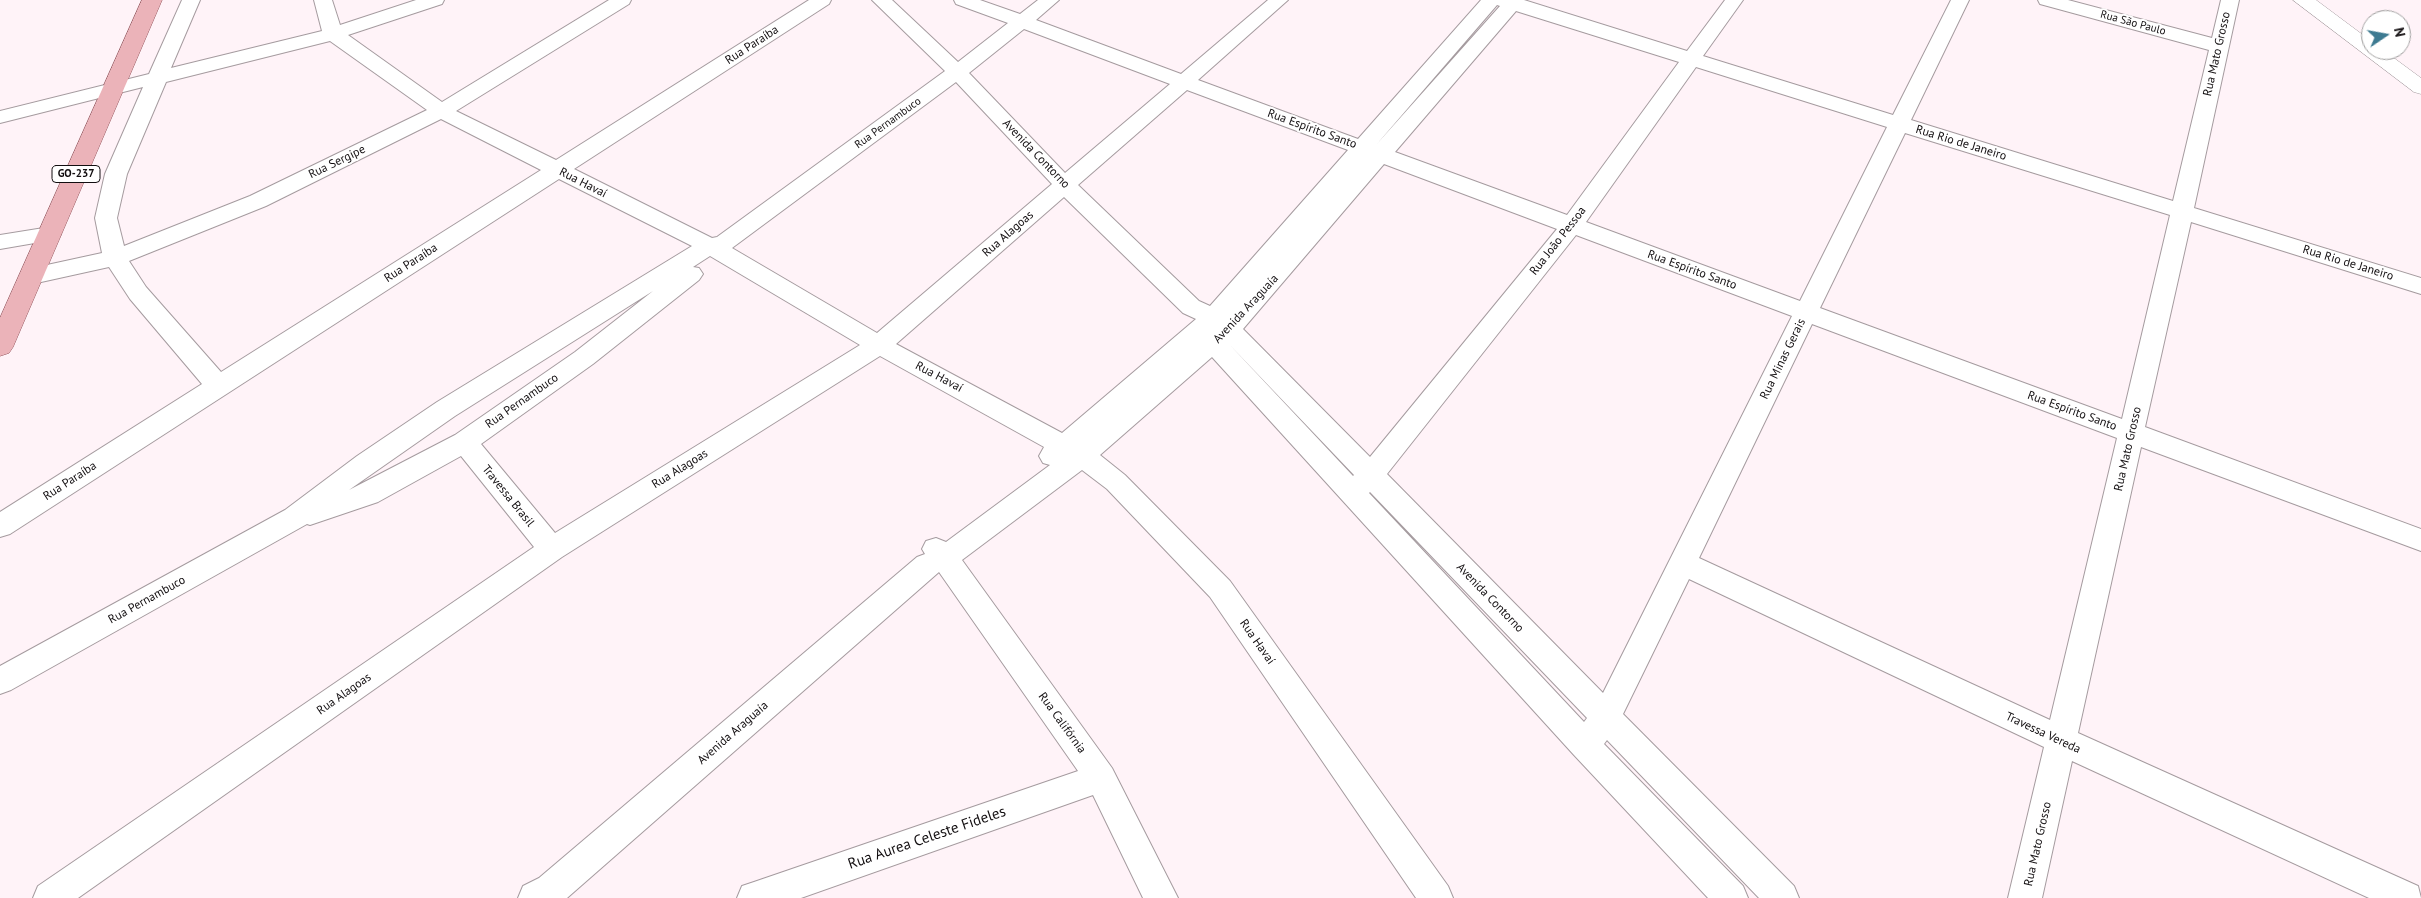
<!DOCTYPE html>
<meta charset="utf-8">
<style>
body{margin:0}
#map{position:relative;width:2421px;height:898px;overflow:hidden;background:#fff3f8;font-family:"PT Sans",sans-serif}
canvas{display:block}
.north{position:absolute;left:2361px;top:10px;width:50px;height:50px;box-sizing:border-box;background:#fff;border:1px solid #a09f9f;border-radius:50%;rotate:78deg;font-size:14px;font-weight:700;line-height:20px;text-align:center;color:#120e10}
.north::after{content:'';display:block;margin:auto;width:18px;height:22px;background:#3d7a91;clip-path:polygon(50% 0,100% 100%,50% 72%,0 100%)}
</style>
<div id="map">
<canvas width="2421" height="898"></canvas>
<div class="north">N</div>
</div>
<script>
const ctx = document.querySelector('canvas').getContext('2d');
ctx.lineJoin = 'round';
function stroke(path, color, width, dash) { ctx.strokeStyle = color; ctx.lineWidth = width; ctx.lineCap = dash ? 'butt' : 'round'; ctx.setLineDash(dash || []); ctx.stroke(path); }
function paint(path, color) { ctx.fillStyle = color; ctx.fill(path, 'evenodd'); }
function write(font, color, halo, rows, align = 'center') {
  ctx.font = font + ' "PT Sans",sans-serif'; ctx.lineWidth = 4; ctx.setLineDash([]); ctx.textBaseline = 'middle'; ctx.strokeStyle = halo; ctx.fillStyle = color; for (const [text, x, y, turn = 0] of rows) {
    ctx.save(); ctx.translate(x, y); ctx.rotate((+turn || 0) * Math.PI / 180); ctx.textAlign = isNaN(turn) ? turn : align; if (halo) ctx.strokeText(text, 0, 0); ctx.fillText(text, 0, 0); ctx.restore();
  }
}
const street = new Path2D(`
 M182 0H200L171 68 322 31 314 0H332L340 25 416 0H444L442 4 348 35 442 102 609 0H631L629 4 456 111 556 160 809 0H831L829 4 574 169 712 238 717 237 945 71 872 0H892L958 62 1008 23 956 4 954 0H980L1020 14 1038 0H1059L1036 20 1181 74 1268 0H1288L1198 80 1358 139 1481 0H1524L1687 51 1725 0H1743L1703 56 1893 115 1951 0H1969L1911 120 2173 201 2209 50 2040 4 2038 0H2068L2212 38 2221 0H2239L2194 208 2421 278V294L2191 222 2145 427 2421 529V551L2141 447 2078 733 2418 886 2421 898H2369L2072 761 2042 898H2008L2044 747 1689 579 1623 714 1794 886 1799 898H1759L1607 740 1604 744 1743 886 1748 898H1708L1574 755 1212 357 1100 455 1125 475 1230 581 1448 886 1453 898H1416L1210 597 1107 489 1082 470 962 560 1112 768 1178 898H1143L1093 795 801 898H737L742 886 754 882 1078 771 939 572 567 898H518L523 886 539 878 917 557 925 554 922 549 926 541 936 538 946 542 1050 465 1043 463 1039 456 1044 447 880 356 562 557 78 898H33L38 886 534 547 461 456 378 502 310 525 307 524 11 690 0 694V666L285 510 357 456 437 402 692 246 559 179 10 534 0 537V512L202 384 130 299 109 267 32 284 24 282 20 276 24 270 102 253 95 218 105 174 143 87 0 123V111L149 74ZM1497 5 1500 6 1376 145ZM1516 11 1679 62 1567 215 1395 152ZM1024 29 1170 84 1065 173 969 73ZM330 41 427 110 250 196 124 246 117 218 127 174 166 82ZM1696 67 1887 127 1800 301 1586 222ZM956 82 1052 184 877 333 732 248ZM1187 90 1348 150 1210 306 1199 301 1078 185ZM441 119 541 170 221 372 146 287 129 261 266 206ZM1905 133 2170 215 2122 419 1820 308ZM1384 164 1557 229 1370 457 1243 329ZM1064 197 1183 313 1196 319 1062 433 896 344ZM1576 235 1792 316 1603 693 1387 474ZM710 256 860 345 555 533 481 444 593 364 699 280 703 274 699 268 693 267ZM653 291 575 352 455 435 349 490 455 416ZM1812 324 2117 438 2050 720 1699 558ZM1228 343 1354 475 1353 476ZM1370 492 1587 718 1584 722 1369 493Z
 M50 227 58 229 61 234 58 239 0 249V235Z`);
const secondary = new Path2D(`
 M2293 0H2316L2371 41V50H2383L2421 78V94L2414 92Z`);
const primary = new Path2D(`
 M142 0H162L13 347 9 353 0 356V318Z`);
const farStreetnames = [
 ["Rua São Paulo",2133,23,15],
 ["Rua Pernambuco",888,123,-36]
];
const shields = [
 [76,174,48]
];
const shieldNames = [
 ["GO-237",76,174]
];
const streetNames = [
 ["Rua Paraíba",752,45,-33],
 ["Rua Mato Grosso",2217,54,-77],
 ["Rua Espírito Santo",1312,129,20],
 ["Rua Rio de Janeiro",1961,143,17],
 ["Avenida Contorno",1036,154,46],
 ["Rua Sergipe",337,162,-26],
 ["Rua Havaí",583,183,27],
 ["Rua Alagoas",1008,234,-41],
 ["Rua João Pessoa",1558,241,-52],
 ["Rua Paraíba",411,263,-33],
 ["Rua Rio de Janeiro",2348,263,17],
 ["Rua Espírito Santo",1692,270,20],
 ["Avenida Araguaía",1246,309,-47],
 ["Rua Minas Gerais",1783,359,-64],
 ["Rua Havaí",939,377,28],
 ["Rua Pernambuco",522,401,-35],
 ["Rua Espírito Santo",2072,411,20],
 ["Rua Mato Grosso",2128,449,-77],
 ["Rua Alagoas",680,469,-32],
 ["Rua Paraíba",70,481,-33],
 ["Travessa Brasil",508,496,51],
 ["Avenida Contorno",1490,598,46],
 ["Rua Pernambuco",147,600,-29],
 ["Rua Havaí",1257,642,55],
 ["Rua Alagoas",344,694,-35],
 ["Rua Califórnia",1062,723,54],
 ["Avenida Araguaía",733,733,-41],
 ["Travessa Vereda",2043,733,25],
 ["Rua Mato Grosso",2038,844,-77]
];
const nearStreetnames = [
 ["Rua Aurea Celeste Fideles",927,838,-19]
];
stroke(street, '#a59b9f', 2);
stroke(secondary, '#a59b9f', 1);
stroke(primary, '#975960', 1);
paint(street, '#fff');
paint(secondary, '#fff');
paint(primary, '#ebb3b9');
write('11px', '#120e10', '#fff', farStreetnames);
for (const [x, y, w] of shields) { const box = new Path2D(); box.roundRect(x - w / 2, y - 8.5, w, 17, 4); ctx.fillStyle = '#fff'; ctx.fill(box); stroke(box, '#120e10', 1); }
write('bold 11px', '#120e10', null, shieldNames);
write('12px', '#120e10', '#fff', streetNames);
write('15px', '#120e10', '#fff', nearStreetnames);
</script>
